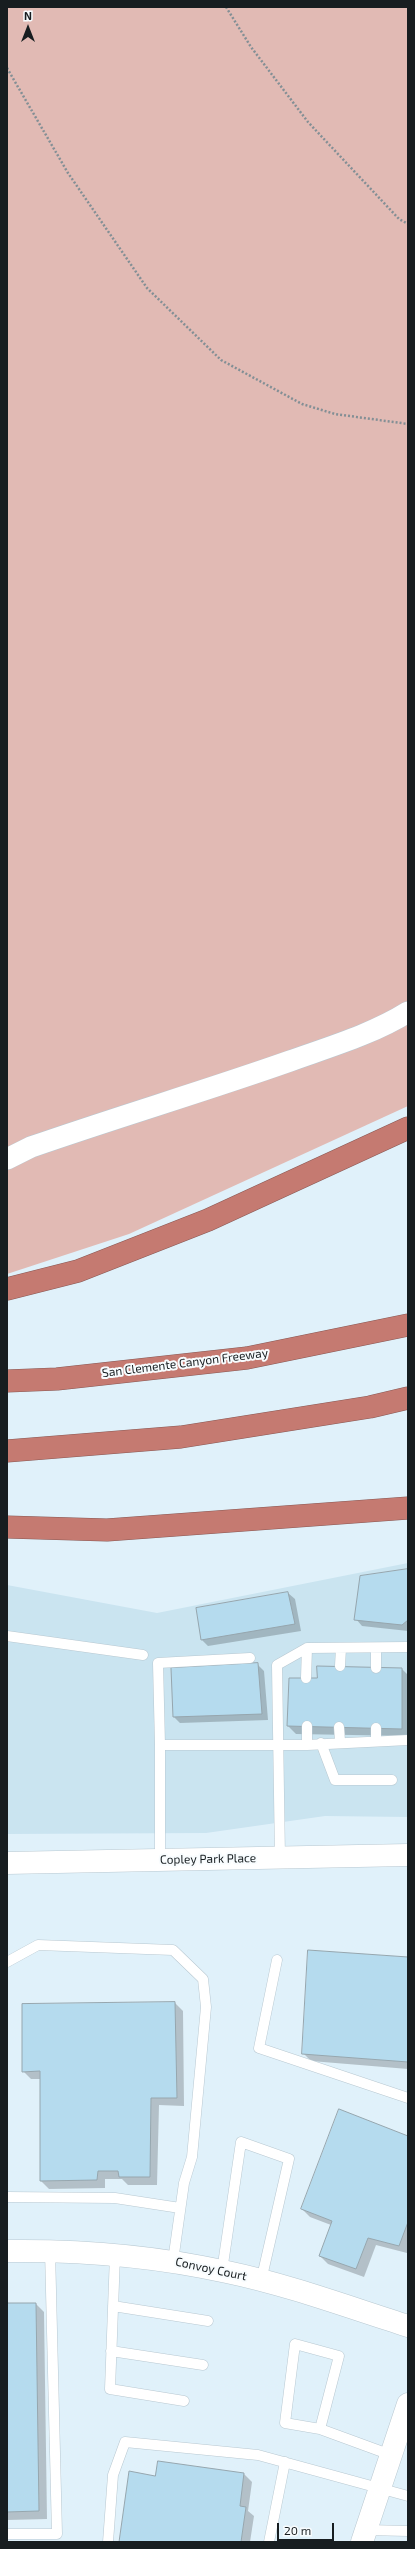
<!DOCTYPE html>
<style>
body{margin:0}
#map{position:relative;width:415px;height:2549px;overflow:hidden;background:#e0f1fa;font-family:"Exo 2",sans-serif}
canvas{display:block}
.frame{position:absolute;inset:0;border:8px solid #171d20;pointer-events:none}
.north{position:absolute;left:8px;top:8px;width:40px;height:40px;-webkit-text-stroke:3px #f8fcfe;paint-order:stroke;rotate:0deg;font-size:11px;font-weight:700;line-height:16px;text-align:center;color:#171d20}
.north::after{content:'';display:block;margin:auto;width:14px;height:18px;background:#171d20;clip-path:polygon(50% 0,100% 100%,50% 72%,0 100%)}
.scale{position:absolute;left:277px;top:2523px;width:57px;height:18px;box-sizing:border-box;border:2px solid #171d20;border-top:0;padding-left:5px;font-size:12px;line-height:14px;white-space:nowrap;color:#171d20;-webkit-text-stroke:3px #f8fcfe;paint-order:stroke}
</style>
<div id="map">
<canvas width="415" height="2549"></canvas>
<div class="frame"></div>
<div class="north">N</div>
<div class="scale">20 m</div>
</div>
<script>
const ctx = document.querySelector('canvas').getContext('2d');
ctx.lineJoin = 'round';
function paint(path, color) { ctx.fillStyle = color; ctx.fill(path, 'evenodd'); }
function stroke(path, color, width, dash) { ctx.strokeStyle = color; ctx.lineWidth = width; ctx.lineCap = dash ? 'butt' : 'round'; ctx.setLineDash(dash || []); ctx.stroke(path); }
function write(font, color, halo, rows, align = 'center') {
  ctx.font = font + ' "Exo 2",sans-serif'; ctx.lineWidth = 4; ctx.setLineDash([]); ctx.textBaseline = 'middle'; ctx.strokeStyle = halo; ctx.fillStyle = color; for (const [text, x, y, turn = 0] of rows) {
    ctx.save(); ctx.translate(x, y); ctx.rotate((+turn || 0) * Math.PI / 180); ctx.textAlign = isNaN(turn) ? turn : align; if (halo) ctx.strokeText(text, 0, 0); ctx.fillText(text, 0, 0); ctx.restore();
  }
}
const built = new Path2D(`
 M408 1563V1817L325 1816 206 1833 7 1834V1585L157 1613Z`);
const green = new Path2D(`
 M7 7H408V1106L129 1234 7 1274Z`);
const shadow = new Path2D(`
 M408 1570V1631L362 1626 356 1619Z
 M288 1593 295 1599 301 1631 208 1646 202 1640 197 1609Z
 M258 1665 264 1671 268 1720 180 1723 174 1717 172 1669Z
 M402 1669 408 1675V1736L296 1734 288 1726 318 1679Z
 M408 1958V2069L311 2061 303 2053Z
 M175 2003 183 2011 184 2106 159 2105 157 2185H128L122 2179H105V2188L49 2189 41 2181V2079H31L23 2071Z
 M408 2137 407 2253 376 2245 364 2277 328 2264 320 2256 331 2225 310 2217 302 2209Z
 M7 2304H36L44 2312 47 2519 7 2520Z
 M244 2474 252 2482 248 2511 254 2516 250 2542H120L156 2477Z`);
const building = new Path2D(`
 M408 1569V1620L402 1625 354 1620 360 1576Z
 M288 1592 295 1624 201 1640 196 1608Z
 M258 1663 262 1714 173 1717 171 1668Z
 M317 1666 402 1668V1729L287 1726 289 1678H317Z
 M308 1950 408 1957V2062L302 2054Z
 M175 2002 177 2098H151L150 2177H119L118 2171H98L97 2180 40 2181V2071L22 2072V2004Z
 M339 2109 408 2136V2222L399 2246 368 2238 356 2269 319 2256 332 2221 301 2209Z
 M7 2303H36L39 2511 7 2512Z
 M158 2461 244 2473 240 2506 246 2507 241 2542H119L129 2471 155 2476Z`);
const path = new Path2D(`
 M226 7 251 47 308 122 399 219 408 224
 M7 68 68 173 147 288 221 360 302 404 335 414 408 424`);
const lane = new Path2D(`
 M7 1636 143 1655
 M376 1648V1668
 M340 1666 341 1648
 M306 1678 307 1648
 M307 1726V1745
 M339 1727 340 1741
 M376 1740V1728
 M321 1743 335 1780H392
 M160 1745 158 1663 250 1658
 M280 1858 277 1665 307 1648 408 1647
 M160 1860V1745H307L408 1740
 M277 1960 259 2048 408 2098
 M7 1962 38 1945 173 1950 203 1979 206 2007 192 2157 184 2183 173 2261
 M7 2197 115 2198 180 2208
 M115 2255 110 2389 184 2401
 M222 2271 241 2142 289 2159 261 2281
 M113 2306 208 2321
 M111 2351 203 2365
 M320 2429 339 2356 295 2344 285 2423 320 2429 391 2455
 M366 2530 408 2531
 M7 2534H57L50 2250
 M108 2542 113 2475 125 2442 258 2455 408 2496
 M269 2542 285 2462`);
const street = new Path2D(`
 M7 1159 31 1147C117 1117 205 1091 290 1061 329 1047 373 1034 408 1012`);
const secondary = new Path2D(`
 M7 1863 408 1855
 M7 2251C81 2250 155 2256 227 2272 289 2285 348 2307 408 2326
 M362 2542 408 2404`);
const highway = new Path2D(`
 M7 1289 78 1271 208 1220 408 1128
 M7 1381 57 1379 247 1358 408 1325
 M7 1451 181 1437 370 1407 408 1398
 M7 1527 107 1530 408 1508`);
const streetNames = [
 ["San Clemente Canyon Freeway",185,1363,-7],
 ["Copley Park Place",208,1859,-1],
 ["Convoy Court",211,2269,12]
];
paint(built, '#cae4f0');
paint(green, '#e1bab4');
paint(shadow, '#0003');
paint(building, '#b5dbee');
stroke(building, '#96a6ae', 1);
stroke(lane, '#b8c8d1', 11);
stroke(street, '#b8c8d1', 22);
stroke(secondary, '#b8c8d1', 23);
stroke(highway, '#885955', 23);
stroke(path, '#838f95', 2.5, [2, 2]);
stroke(lane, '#fff', 10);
stroke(street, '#fff', 21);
stroke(secondary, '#fff', 22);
stroke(highway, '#c57a71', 22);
write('12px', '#171d20', '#f8fcfe', streetNames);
</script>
